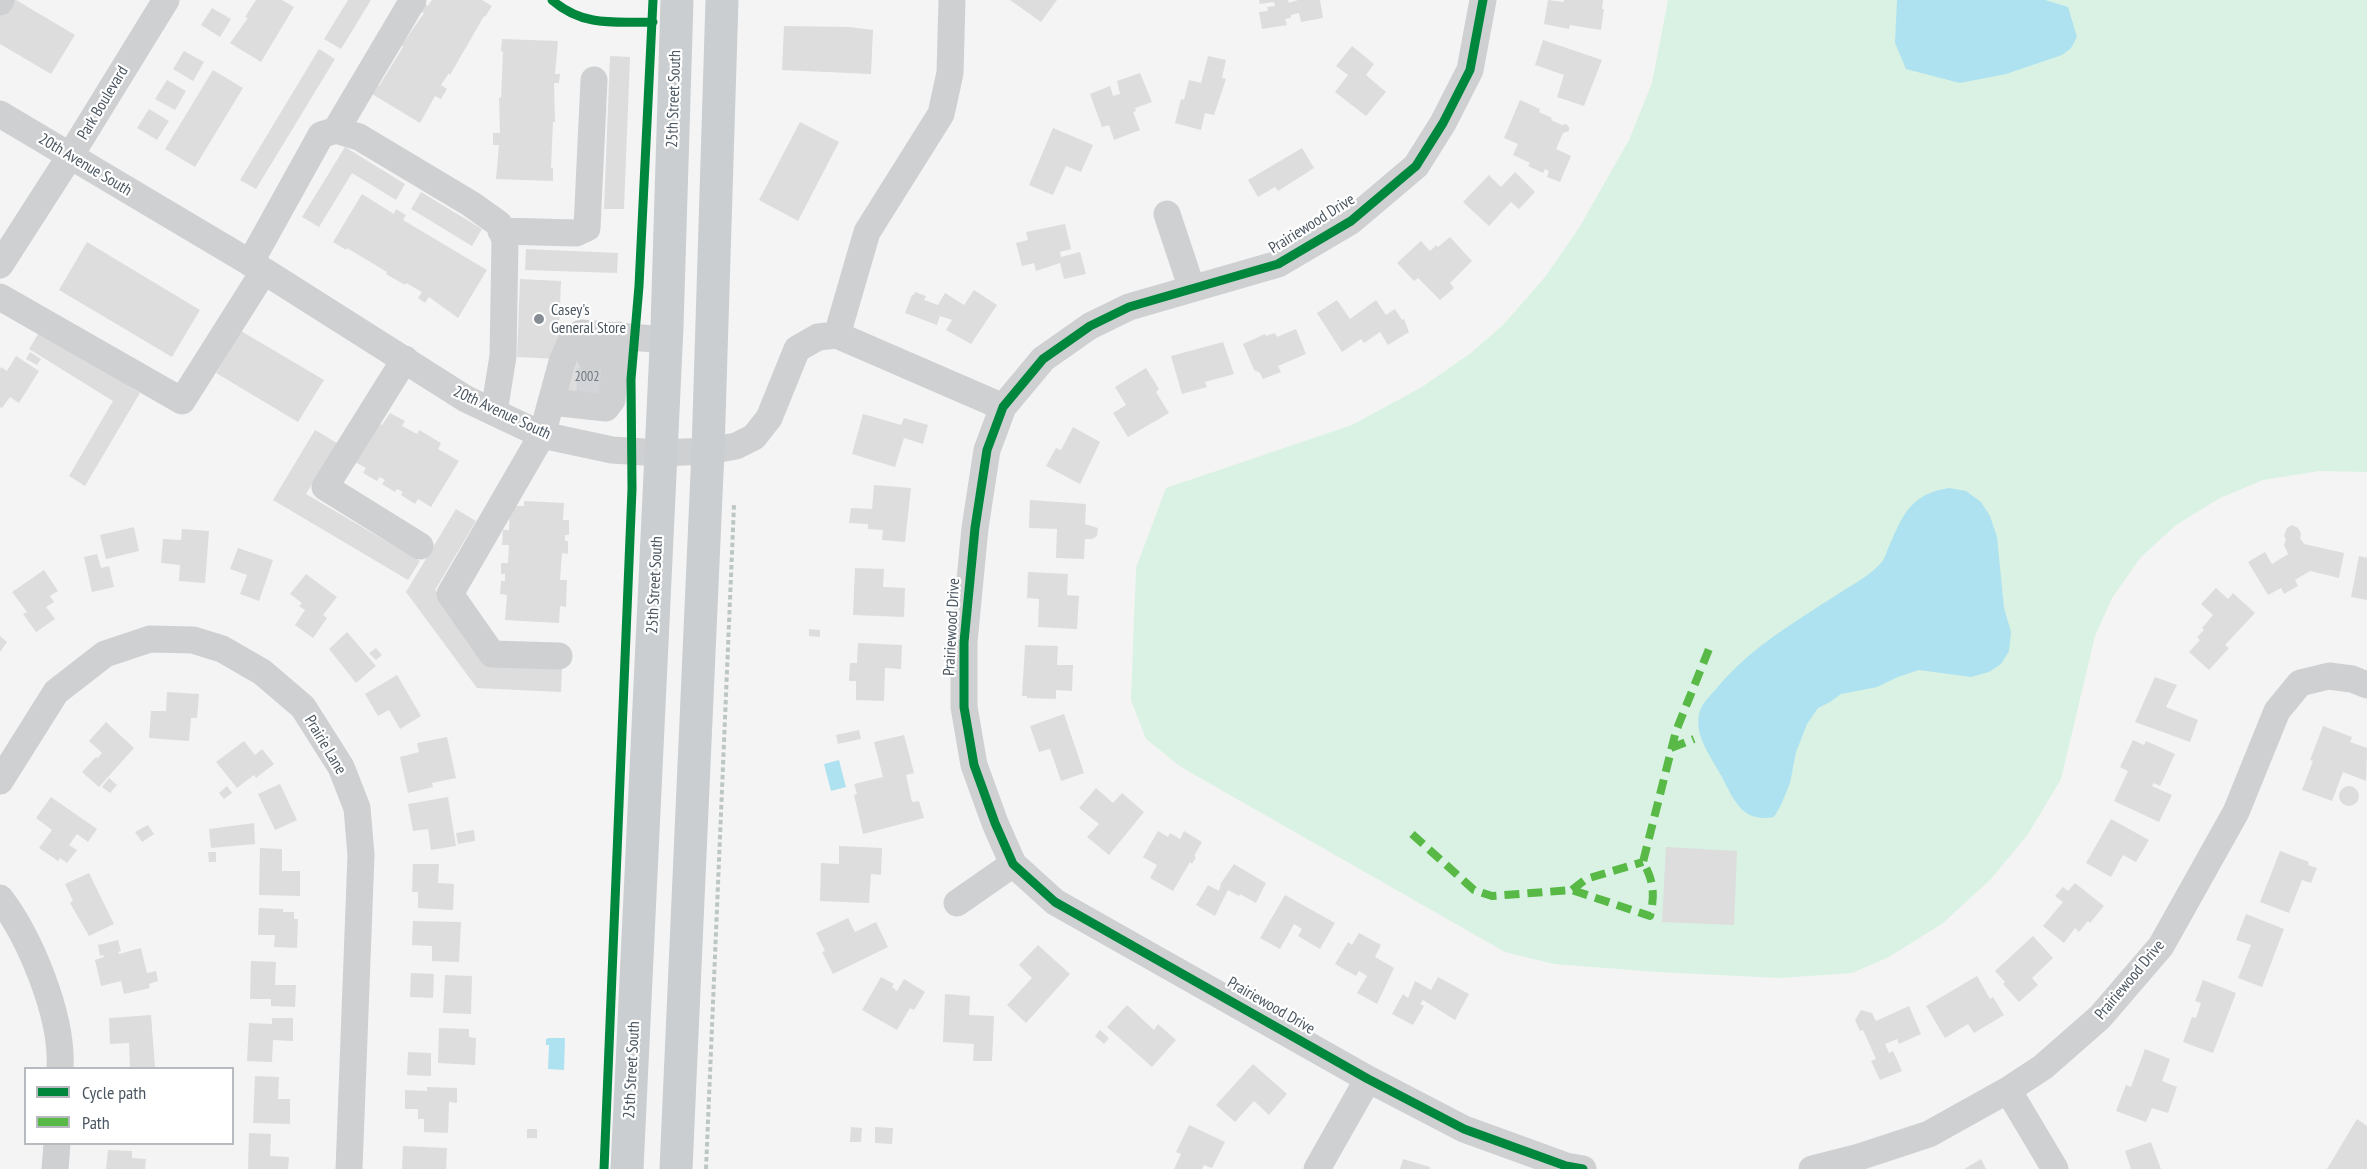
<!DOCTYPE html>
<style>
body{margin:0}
#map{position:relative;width:2367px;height:1169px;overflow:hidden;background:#f4f4f4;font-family:"PT Sans Narrow",sans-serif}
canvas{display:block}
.legend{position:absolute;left:24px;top:1067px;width:210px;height:78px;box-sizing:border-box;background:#fff;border:2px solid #b7bbc0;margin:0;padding:8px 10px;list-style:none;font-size:18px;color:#4a5661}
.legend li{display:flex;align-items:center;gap:12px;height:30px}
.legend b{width:30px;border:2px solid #b7bbc0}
</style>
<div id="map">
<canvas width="2367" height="1169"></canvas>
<ul class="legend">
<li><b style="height:8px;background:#00873e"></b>Cycle path</li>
<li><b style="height:8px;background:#58b947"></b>Path</li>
</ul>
</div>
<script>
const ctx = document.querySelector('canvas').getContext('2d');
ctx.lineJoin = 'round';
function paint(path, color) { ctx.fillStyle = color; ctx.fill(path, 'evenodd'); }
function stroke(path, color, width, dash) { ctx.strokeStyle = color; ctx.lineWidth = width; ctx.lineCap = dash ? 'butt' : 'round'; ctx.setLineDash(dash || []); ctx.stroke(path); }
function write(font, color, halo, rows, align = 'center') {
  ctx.font = font + ' "PT Sans Narrow",sans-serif'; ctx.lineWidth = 4.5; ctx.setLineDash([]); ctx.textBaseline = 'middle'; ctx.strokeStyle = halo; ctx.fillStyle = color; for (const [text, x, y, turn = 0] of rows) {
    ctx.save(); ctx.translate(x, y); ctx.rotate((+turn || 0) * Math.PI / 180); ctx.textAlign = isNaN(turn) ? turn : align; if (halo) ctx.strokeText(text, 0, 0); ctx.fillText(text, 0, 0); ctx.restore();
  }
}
const green = new Path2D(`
 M1668 0H2367V472L2319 471 2263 480 2220 498 2176 525 2140 558 2112 598 2095 636 2061 779 2028 834 1991 879 1943 923 1889 957 1852 973 1780 978 1657 972 1554 964 1505 952 1181 767 1146 739 1131 700 1136 568 1166 488 1352 425 1422 387 1471 353 1505 323 1545 277 1579 228 1629 140 1652 83Z`);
const water = new Path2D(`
 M1897 0H2045L2068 7 2077 37 2071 48 2062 55 2006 74 1960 83 1906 69 1895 43Z
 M1949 488 1966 491 1981 502 1990 516 1997 537 2004 608 2011 632 2009 651 2001 664 1989 672 1971 677 1919 670 1898 677 1877 687 1841 694 1830 702 1818 708 1807 724 1796 752 1790 783 1781 805 1774 817C1747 822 1737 807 1726 785 1716 762 1688 733 1702 706 1706 699 1712 694 1717 688 1749 649 1793 623 1835 596 1850 586 1868 577 1880 564 1885 560 1887 550 1890 544 1904 512 1912 494 1949 488Z
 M839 760 846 787 831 791 824 764Z
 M549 1038H565L564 1070 548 1069 549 1045H546V1039Z`);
const building = new Path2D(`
 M9 0H16L75 35 51 74 0 44V15Z
 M256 0H282L294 7 261 62 230 43 248 18 245 17Z
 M348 0H371L341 49 324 39Z
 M432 0H482L492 6 485 17 484 16 450 75 449 73 441 85 447 89 441 99 435 96 420 123 372 94 378 85 379 86 403 47 401 46 424 13 419 11 424 3 428 6Z
 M1010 0H1057L1041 22Z
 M1259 0H1288L1289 3 1298 0H1320L1323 18 1301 22 1299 13 1291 15V18L1285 19 1287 25 1262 29 1259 12 1268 11 1267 7 1275 6 1274 2 1260 4Z
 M1548 0 1564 2V0H1603L1602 9H1604L1601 30 1570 25 1569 29 1544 24Z
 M212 8 231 19 220 37 201 25Z
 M784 26 849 27 873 30 871 74 782 70Z
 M502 39 558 41 555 74H560L559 83H554L555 122H553L551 168H553V181L496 179 499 145H493V133H500L499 97 501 98 503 52 501 51Z
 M1543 40 1602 60 1584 106 1557 97 1564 75 1535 65Z
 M1352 46 1374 64 1366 75 1386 92 1366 116 1335 92 1348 75 1336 66Z
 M319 49 335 59 256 189 240 180Z
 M184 51 204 62 193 81 173 69Z
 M610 56 630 57 624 209H604Z
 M1208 56 1226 60 1222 78 1226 79 1214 115 1205 113 1201 130 1175 123 1181 99 1184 100 1189 80 1201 83Z
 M213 70 243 88 195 167 165 149Z
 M1140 73 1152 102 1135 108 1136 111 1133 112 1140 130 1114 140 1109 125 1102 127 1090 94 1110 86 1113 96 1120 94 1117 81Z
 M167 80 186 91 175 110 155 99Z
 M1520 100 1540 109 1539 112 1552 118 1551 120 1562 125 1566 124 1569 127V131L1563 133 1556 149 1571 156 1560 182 1547 177 1549 171 1545 169 1543 173 1528 166 1530 163 1513 155 1518 144 1504 138Z
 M149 109 169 121 157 140 137 128Z
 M800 122 839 142 798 221 759 200Z
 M1053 128 1093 145 1081 172 1066 166 1053 195 1029 185Z
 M345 147 405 184 396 200 352 173 319 227 302 217Z
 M1302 148 1314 168 1278 191 1275 187 1258 197 1248 180Z
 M1515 172 1535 192 1519 209 1511 202 1489 226 1463 202 1489 175 1501 187Z
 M421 192 482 229 472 246 411 209Z
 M362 194 394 214 396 209 406 215 403 220 487 270 458 318 429 297 425 303 418 298 422 292 406 283 405 285 386 274 387 272 347 248 346 250 333 242Z
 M1065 224 1071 249 1060 252 1061 257 1080 252 1086 274 1064 279 1060 263 1036 271 1034 263 1022 266 1016 243 1028 240 1026 232Z
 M1450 237 1472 261 1450 283 1454 288 1440 300 1418 278 1414 281 1397 263 1421 241 1430 251 1436 245 1438 247Z
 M87 242 200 310 172 357 59 290Z
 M526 249 618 253 617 273 525 270Z
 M520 279 561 281 558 359 517 357Z
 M974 290 997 305 971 344 946 330 952 320 940 316 937 325 905 313 912 295H914L915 292 926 296 924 300 938 305 945 293 964 305Z
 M1337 300 1350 319 1376 300 1386 315 1395 309 1402 320 1404 319 1409 332 1388 345 1380 332 1364 343 1361 339 1342 352 1317 313Z
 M1296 329 1306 354 1278 366 1281 372 1263 379 1260 373 1254 370 1243 344 1265 334 1266 336 1275 333 1277 337Z
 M40 331 140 393 85 486 69 476 113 401 29 349Z
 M241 331 324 380 298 422 216 373Z
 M1223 342 1234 374 1205 382 1207 387 1182 394 1171 356Z
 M30 352 41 359 37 365 26 359Z
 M16 356 39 371 19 403 10 397 2 408 0 407V369L1 367 7 371Z
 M570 358 608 363 603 395 566 391Z
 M1146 368 1159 389 1156 392 1169 413 1128 437 1113 413 1126 405 1115 387Z
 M390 413 405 421 402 426 417 434 419 430 441 443 438 449 459 461 431 507 418 499 415 504 401 495 403 492 397 489 395 492 382 484 385 480 380 477 377 481 363 473 366 468 353 461 377 423 382 425Z
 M863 414 901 425 904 418 928 425 923 444 904 438 895 467 852 454Z
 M1073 427 1100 442 1080 484 1046 466 1056 448 1061 450Z
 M315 430 337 443 306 494 420 561 408 580 273 500Z
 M874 485 911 488 905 542 882 540 883 530 868 529V524L849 523 851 508 872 509Z
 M1030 500 1086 504 1085 524 1098 528 1097 536 1092 539H1085L1084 559 1056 558 1057 529 1029 528Z
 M524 501 564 503 563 520H569V535H565V541H568V554L562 553 560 580H567L566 607 560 606 559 623 505 620 507 595 500 594 501 581H505V574H501V563H508L509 545H502L503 530H509L510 506H524Z
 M456 509 476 521 435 590 490 665 562 668 561 692 477 688 406 592Z
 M2292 525 2298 528 2301 533 2300 538 2304 544 2344 553 2339 578 2310 571 2295 580 2298 586 2284 594 2281 588 2268 595 2248 562 2265 552 2272 564 2288 554 2284 545 2286 539 2284 536 2287 528Z
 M134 527 139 551 106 559 100 535Z
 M182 529 209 531 205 583 179 581 180 565 161 563 163 539 181 540Z
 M238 548 273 560 259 601 240 594 247 575 230 569Z
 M97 554 101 568 109 566 114 587 92 592 84 557Z
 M2359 556 2367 558V600L2351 597Z
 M855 568 884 569 883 587 905 588 904 617 853 615Z
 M44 570 58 591 50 596 54 602 46 607 55 619 36 632 23 614 27 612 12 592Z
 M1028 572 1068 574 1067 595 1079 596 1077 629 1038 627 1039 599 1027 598Z
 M306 574 337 597 323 615 327 618 313 638 295 625 305 610 299 606 302 603 290 594Z
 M2216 588 2228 599 2233 593 2255 613 2225 645 2229 648 2209 670 2189 652 2200 640 2197 637 2204 630 2202 628 2213 615 2201 604Z
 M809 629 820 630V637L809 636Z
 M347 632 376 666 356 683 329 649Z
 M0 636 7 642 0 652Z
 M858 643 902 645 901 669 885 668 884 701 856 700V681H849L850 663H857Z
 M1025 645 1058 646 1057 665H1073L1072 691 1056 690V699L1027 698V696H1022Z
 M376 648 382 655 376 660 369 653Z
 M397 675 421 716 400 729 389 710 378 716 365 694Z
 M2155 677 2177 685 2166 707 2198 720 2190 742 2135 722Z
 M167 692 199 694 197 718H191L189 741 149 738 151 711H166Z
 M1064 714 1084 773 1061 781 1050 749 1039 752 1030 726Z
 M106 722 134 748 99 787 82 772 96 757 98 758 102 753 89 741Z
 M2323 726 2352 737 2350 742 2367 748 2366 781 2343 772 2332 801 2302 790 2313 761 2310 760Z
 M859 730 861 739 838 744 836 735Z
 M904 735 914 773 906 775 912 802 919 801 924 818 863 834 854 795 857 794 854 784 883 777 874 742Z
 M447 737 456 778 432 783 433 787 408 793 400 757 419 752 417 743Z
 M2133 740 2144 745 2146 741 2175 754 2160 786 2154 783 2152 786 2172 795 2159 822 2114 801 2128 771 2120 767Z
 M244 741 255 755 262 749 274 764 256 778 254 775 237 788 216 762Z
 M109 778 117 785 110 793 102 787Z
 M280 784 297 820 275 830 258 794Z
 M227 786 232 793 224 799 219 793Z
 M2339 796a10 10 0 1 1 20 0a10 10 0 1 1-20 0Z
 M1096 788 1113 803 1122 793 1144 812 1109 855 1087 837 1099 824 1079 808Z
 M51 797 97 829 88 842 77 834 69 845 77 850 67 863 60 858 58 861 39 848 52 830 36 818Z
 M448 797 456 846 431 850 428 829 413 831 408 804Z
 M2111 819 2149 840 2136 862 2123 855 2111 877 2086 863Z
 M254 823 255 844 211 848 209 829Z
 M148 825 154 834 142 842 135 832Z
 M474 830 475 841 458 844 456 833Z
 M1158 831 1168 837 1170 833 1180 839 1184 831 1202 842 1194 856 1196 857 1192 864 1190 862 1173 891 1150 878 1157 865 1143 857Z
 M839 846 882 848 881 875 871 874 869 903 820 901 821 863 839 864Z
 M1666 847 1737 851 1734 925 1662 922Z
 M260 848 282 849V871H300V896L259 895Z
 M2280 851 2309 862 2308 865 2317 868 2311 883 2302 880 2289 913 2260 902Z
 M208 852H216V862H209Z
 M413 864H439L438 883 454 884 453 910 418 908V892H412Z
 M1234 864 1266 883 1256 903 1240 894 1239 896 1228 890 1215 916 1196 905 1208 885 1219 891 1221 883Z
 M89 873 114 924 89 936 70 903 73 901 65 884Z
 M2075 883 2104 906 2090 923 2088 921 2079 932 2075 928 2064 943 2043 926 2063 902 2055 896 2063 887 2068 891Z
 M1285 895 1335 923 1320 949 1298 936 1302 929 1294 924 1280 949 1260 938Z
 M259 908 283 909V912H294V919H298L297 948 274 947 275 935H258Z
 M2246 914 2284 929 2262 987 2238 978 2251 945 2236 940Z
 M848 918 855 932 876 922 888 947 833 974 822 952 825 951 816 933Z
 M413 921 461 922 459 962 432 961V946L412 945Z
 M1359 933 1381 945 1375 957 1394 968 1377 1004 1357 993 1367 976 1359 971 1356 976 1335 964 1348 942 1352 945Z
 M2033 936 2053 958 2032 978 2038 985 2019 1002 2003 984 2005 982 1995 971Z
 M118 940 121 951 118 952 119 954 141 948 147 973 156 971 158 981 149 984 150 988 124 994 121 981 101 986 95 960 104 957 103 955 100 956 98 945Z
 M1038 945 1070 974 1026 1023 1007 1005 1032 978 1019 965Z
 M251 961 276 962 275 985H296L295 1007 271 1006V999H250Z
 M411 973 434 974 433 998 410 997Z
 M445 975 472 976 471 1014 443 1013Z
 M1977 976 1990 999 1993 997 2004 1015 1974 1033 1968 1024 1945 1038 1926 1006Z
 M881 977 894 984 892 987 897 991 904 979 925 992 914 1010 910 1008 897 1030 862 1010Z
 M1438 977 1469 994 1455 1020 1423 1000 1420 1004 1424 1006 1413 1025 1392 1014 1403 994 1408 998 1415 981 1431 990Z
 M2203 980 2236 993 2213 1053 2183 1042 2192 1017 2196 1018 2201 1003 2195 1001Z
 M945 994 970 996 969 1015 994 1016 992 1061H973L974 1044 943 1042Z
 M1127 1005 1154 1030 1158 1024 1176 1040 1152 1067 1107 1027Z
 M1909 1006 1921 1034 1899 1044 1897 1039 1885 1044 1889 1053 1893 1051 1902 1071 1880 1080 1871 1061 1876 1059 1863 1030 1860 1031 1855 1020 1861 1010 1872 1013 1876 1021Z
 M151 1015 155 1067 130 1068 129 1043 110 1044 109 1018Z
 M272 1018H293V1041L273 1040 272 1062 247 1061 249 1023 272 1024Z
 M439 1028 469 1029V1037L476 1038 475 1065 438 1063Z
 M1100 1030 1109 1038 1104 1044 1095 1036Z
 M2145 1049 2170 1059 2162 1081 2177 1087 2168 1113 2152 1108 2146 1122 2116 1111 2126 1085 2131 1087Z
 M408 1052 431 1053V1076L407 1075Z
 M1253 1064 1287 1094 1269 1115 1254 1101 1235 1122 1216 1105Z
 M255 1076 279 1077 278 1099H290V1124L253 1123Z
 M427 1087 457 1088V1103L449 1102 448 1133 424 1132V1119H418V1109H405V1090L427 1091Z
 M2357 1119 2367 1126V1169H2327Z
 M1189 1125 1225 1142 1212 1168 1204 1165 1202 1169H1174L1181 1154 1176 1152Z
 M851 1127 862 1128 861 1142H850Z
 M875 1127 893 1128 892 1144 875 1143Z
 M527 1129H537V1138H527Z
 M249 1133 271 1134 270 1156 289 1157 288 1169H248Z
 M2151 1142 2161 1169H2131L2125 1151Z
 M403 1146 447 1148 446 1169H402Z
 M108 1150 132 1151V1158L146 1159 145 1169H106Z
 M1403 1159 1430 1167V1169H1400Z
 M1981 1159 1986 1169H1964Z`);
const minorTunnel = new Path2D(`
 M590 395 591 359`);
const path = new Path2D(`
 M706 1169 734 505`);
const minor = new Path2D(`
 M1483 0 1470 70 1443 123 1416 166 1351 221 1278 264 1129 307 1090 326 1043 359 1003 407 987 450 975 528 964 642V707L974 765 995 823 1013 864 1055 902 1368 1079 1464 1129 1566 1166 1583 1169
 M0 2 1 0
 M0 114 264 271 466 399 542 435 612 450 661 453 708 451 736 446 754 437 769 418 797 349 818 337 837 335 1003 407
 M336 130 413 0
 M1167 214 1192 289
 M501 231 576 233 587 228 594 80
 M250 263 321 135 336 130 359 137 471 204 499 224 505 240 503 356 494 412
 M0 265 70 156 166 0
 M0 297 182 401 264 271
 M837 335 867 232 941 114 950 73 952 0
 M405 359 325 487 420 546
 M591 359 592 334
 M551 402 606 408 612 400 618 335
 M559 656 492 654 450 594 542 435 562 362 572 339 581 333 666 340
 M0 781 56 692 105 654 150 639 193 640 222 649 262 672 303 707 341 767 357 808 361 855 349 1169
 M0 898C31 939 63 1017 60 1068
 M957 903 1013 864
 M2008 1090 2055 1169
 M55 1169 57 1144
 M1317 1169 1368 1079
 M1812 1169 1859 1157 1929 1134 2008 1090 2043 1067 2100 1017 2161 946 2236 812 2277 711 2300 683 2329 676 2352 679 2367 685`);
const major = new Path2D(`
 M627 1169 667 327 677 0
 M676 1169 708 451 722 0`);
const quiet = new Path2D(`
 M1671 748 1694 739
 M1412 834 1474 890 1492 896 1572 890 1650 916C1655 895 1654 881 1643 862L1676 731 1711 644
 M1572 890 1586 879 1643 862`);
const cycleway = new Path2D(`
 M552 0C583 27 615 22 653 22
 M1483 0 1470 70 1443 123 1416 166 1351 221 1278 264 1129 307 1090 326 1043 359 1003 407 987 450 975 528 964 642V707L974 765 995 823 1013 864 1055 902 1368 1079 1464 1129 1566 1166 1583 1169
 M604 1169 632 489 631 379 639 286 653 0`);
const markers = [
 [539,319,6,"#868d94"]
];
const numberNames = [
 ["2002",587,377]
];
const streetNames = [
 ["25th Street South",674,99,-88],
 ["Park Boulevard",103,103,-59],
 ["20th Avenue South",85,165,31],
 ["Prairiewood Drive",1312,224,-32],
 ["20th Avenue South",502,413,25],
 ["25th Street South",655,585,-87],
 ["Prairiewood Drive",952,627,-87],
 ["Prairie Lane",325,745,59],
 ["Prairiewood Drive",2130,980,-50],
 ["Prairiewood Drive",1271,1006,30],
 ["25th Street South",632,1070,-87]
];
const poiNames = [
 ["Casey's",551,310],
 ["General Store",551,328]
];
paint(green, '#d9f2e3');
paint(water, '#aee2f0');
paint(building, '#ddddde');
stroke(minorTunnel, '#d2d4d7', 27, [27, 14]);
stroke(path, '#bcc7c4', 4, [4.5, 3]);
stroke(minor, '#ced0d2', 27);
stroke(major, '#caced1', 33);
stroke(quiet, '#58b947', 8, [15, 8]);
stroke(cycleway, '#00873e', 9);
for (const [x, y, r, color] of markers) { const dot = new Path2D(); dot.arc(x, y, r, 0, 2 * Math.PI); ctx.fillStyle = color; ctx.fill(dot); stroke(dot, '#fff', 2); }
write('14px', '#707881', null, numberNames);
write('16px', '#4a5661', '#fff', streetNames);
write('16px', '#4a5661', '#fff', poiNames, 'left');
</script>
